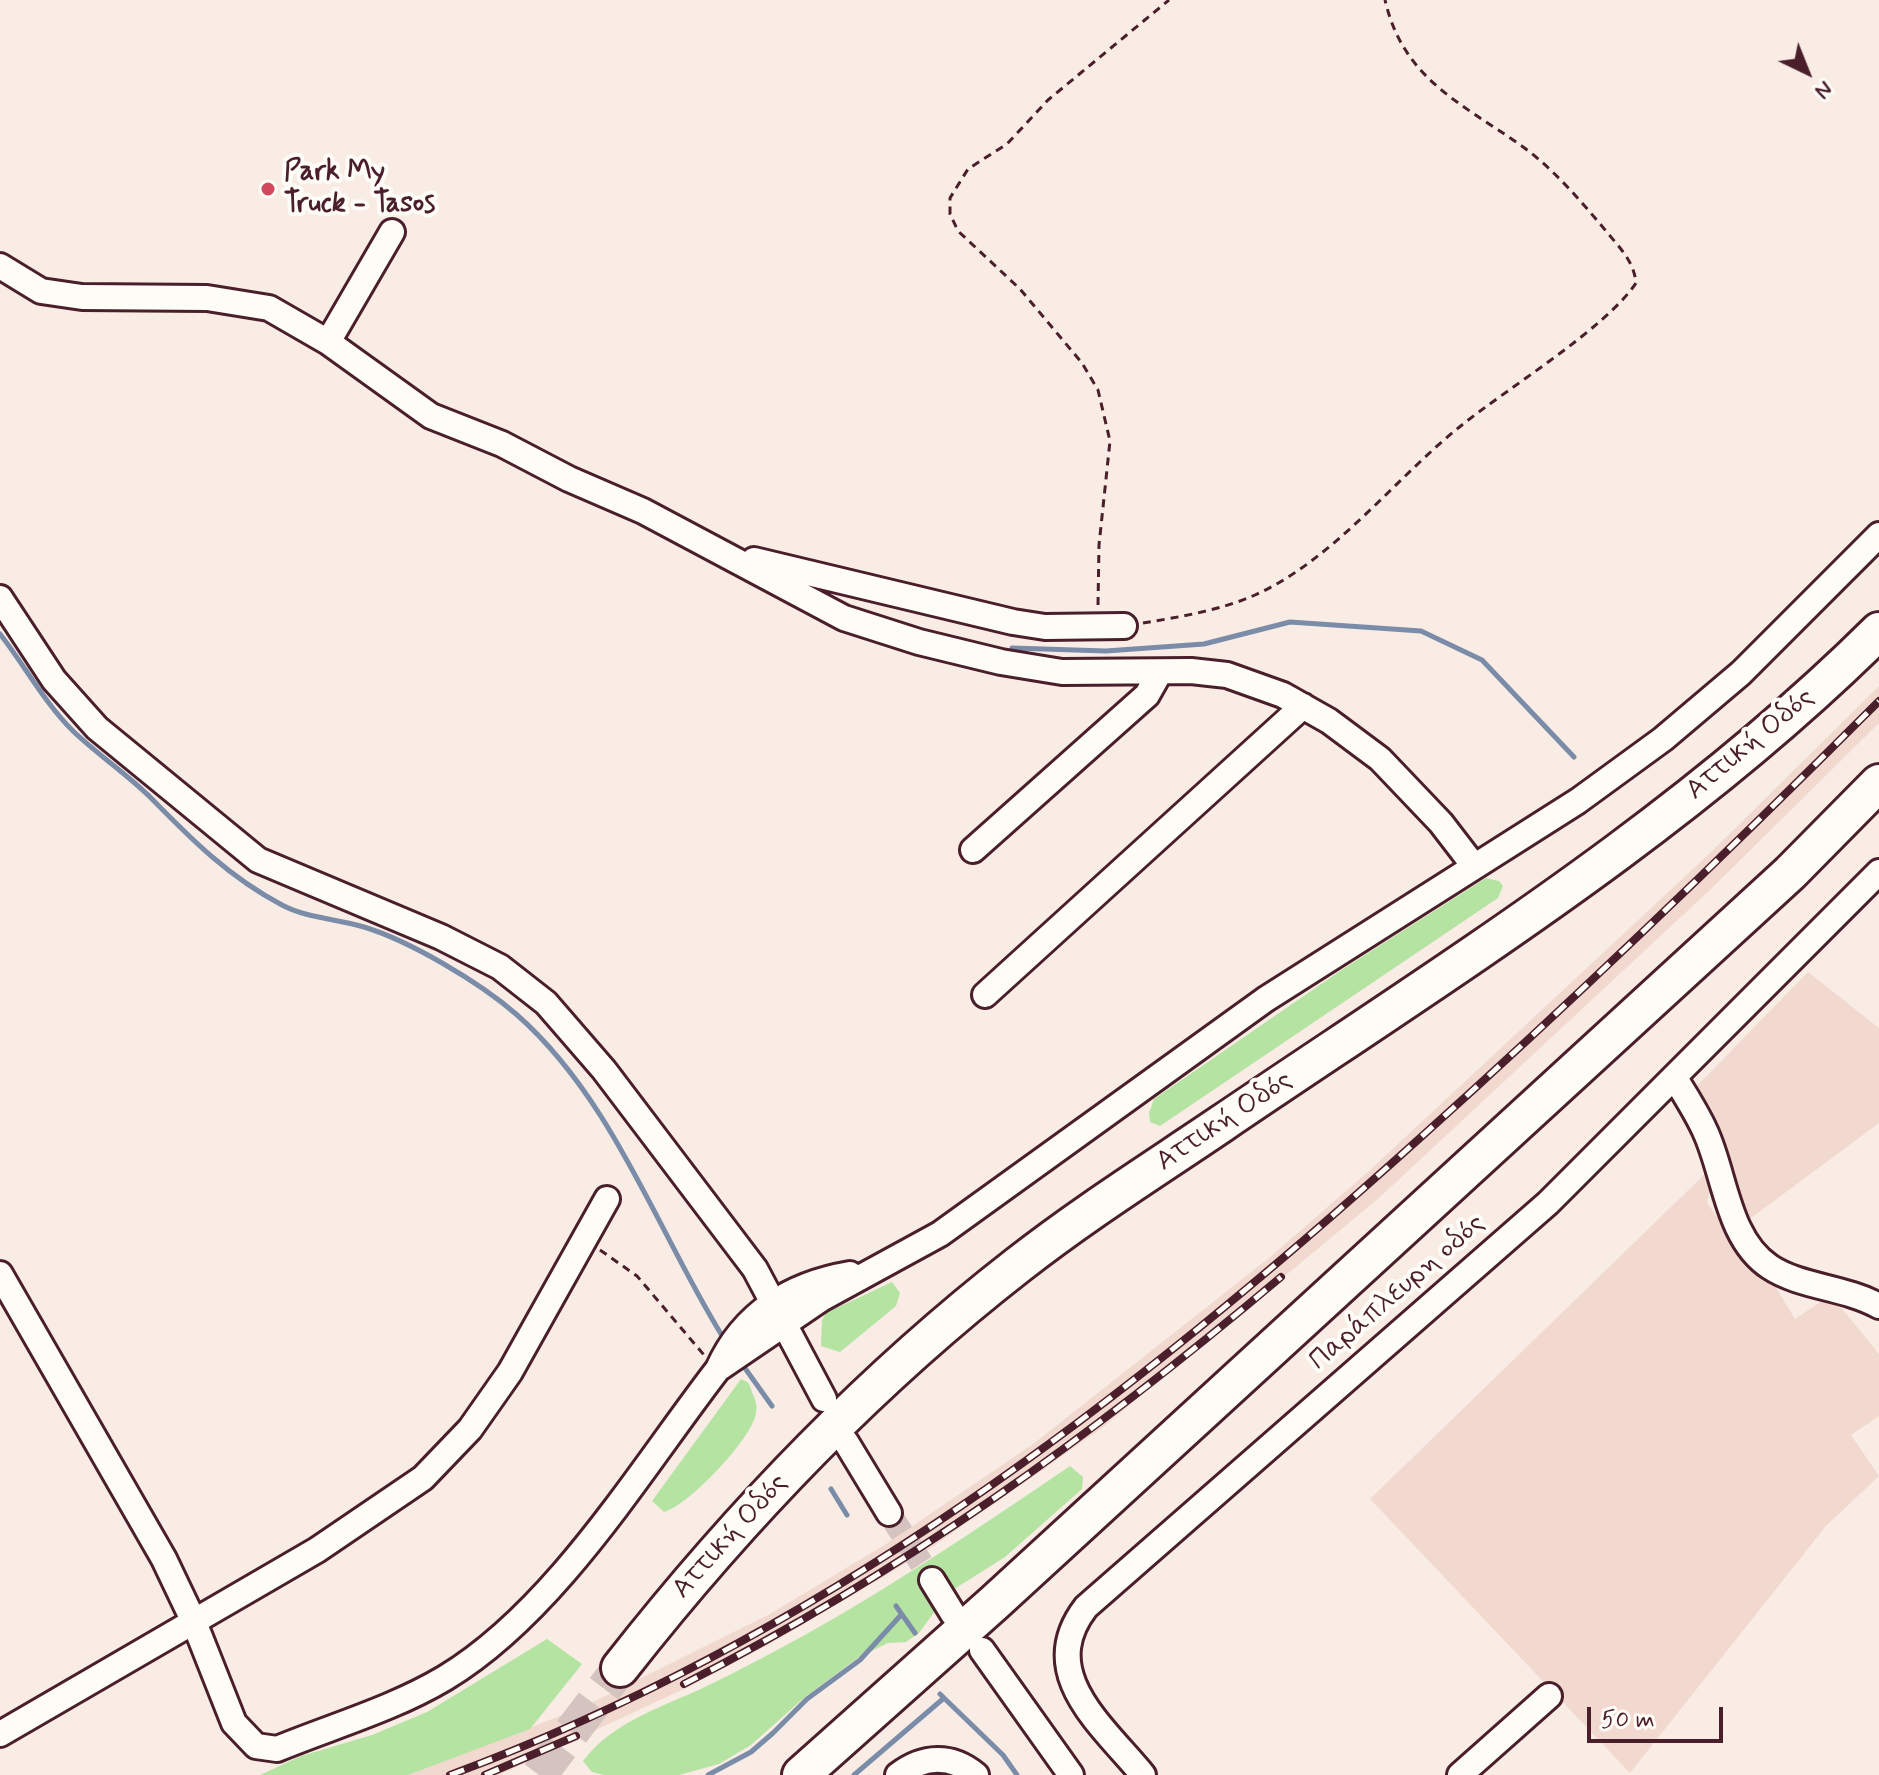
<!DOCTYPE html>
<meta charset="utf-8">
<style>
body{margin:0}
#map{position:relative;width:1879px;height:1775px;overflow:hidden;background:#f8ece5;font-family:Mynerve,sans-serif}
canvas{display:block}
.north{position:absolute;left:1767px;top:32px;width:80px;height:80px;-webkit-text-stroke:6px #fdfcf7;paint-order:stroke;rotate:137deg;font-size:22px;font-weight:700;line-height:32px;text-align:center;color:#4a1f2b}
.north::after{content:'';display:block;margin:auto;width:28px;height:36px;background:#4a1f2b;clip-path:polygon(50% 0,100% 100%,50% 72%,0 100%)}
.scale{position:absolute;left:1587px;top:1707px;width:136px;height:36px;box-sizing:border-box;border:4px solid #4a1f2b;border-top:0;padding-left:10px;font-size:24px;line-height:28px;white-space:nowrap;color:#4a1f2b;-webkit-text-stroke:6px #fdfcf7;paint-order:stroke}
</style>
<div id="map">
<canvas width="1879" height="1775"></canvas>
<div class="north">N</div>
<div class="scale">50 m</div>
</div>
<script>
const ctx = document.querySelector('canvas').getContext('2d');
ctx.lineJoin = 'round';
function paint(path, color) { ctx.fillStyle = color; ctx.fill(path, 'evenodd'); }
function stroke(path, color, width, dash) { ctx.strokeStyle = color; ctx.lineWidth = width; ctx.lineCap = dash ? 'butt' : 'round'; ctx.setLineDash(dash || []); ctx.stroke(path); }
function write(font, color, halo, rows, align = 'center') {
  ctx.font = font + ' Mynerve,sans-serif'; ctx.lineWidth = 8; ctx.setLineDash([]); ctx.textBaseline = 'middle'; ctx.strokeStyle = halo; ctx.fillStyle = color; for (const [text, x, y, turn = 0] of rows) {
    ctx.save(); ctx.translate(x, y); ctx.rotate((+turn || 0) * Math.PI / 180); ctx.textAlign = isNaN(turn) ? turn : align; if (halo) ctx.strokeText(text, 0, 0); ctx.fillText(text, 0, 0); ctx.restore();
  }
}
const built = new Path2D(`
 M1879 686V723L1712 888 1380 1197 1102 1428 925 1552 773 1642 688 1687 499 1775H408L583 1707 768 1615 886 1544 1033 1444 1269 1258 1370 1170 1708 855Z
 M1808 972 1879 1028V1123L1747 1221 1729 1163 1692 1091Z
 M1709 1170 1713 1175 1707 1203 1747 1258 1774 1284 1795 1319 1831 1295 1879 1354V1416L1851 1435 1879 1476 1826 1526 1630 1773 1370 1499Z`);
const green = new Path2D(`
 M1486 878 1499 881 1503 886 1498 898 1160 1126 1150 1122 1149 1113 1154 1099 1343 969Z
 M892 1282 900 1293 896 1306 840 1352 821 1346 822 1320 826 1313Z
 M741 1379C749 1382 750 1385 752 1392 756 1401 758 1407 755 1417 748 1442 689 1505 664 1512L652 1501Z
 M1070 1466 1083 1477 1082 1489 1005 1557 948 1593 919 1633 906 1642 888 1643 859 1657 805 1697 751 1745 719 1764 679 1775H604L592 1772 583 1761C615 1719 665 1707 711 1684 742 1669 773 1652 803 1636 895 1585 983 1525 1070 1466Z
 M547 1639 582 1664 530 1729 408 1775H260L301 1756 372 1735 427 1712Z`);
const stream = new Path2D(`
 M0 634C25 666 44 702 73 731 98 755 127 774 151 798 192 840 229 877 282 905 306 918 338 919 364 927 410 941 479 982 516 1014 612 1098 656 1228 721 1334
 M1012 648 1106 651 1204 644 1290 622 1421 631 1482 660 1574 757
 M742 1364 772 1406
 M831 1489 847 1515
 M896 1606 915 1633
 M944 1698 1003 1755 1017 1775
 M708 1775 751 1752 773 1733 807 1699 860 1660 901 1615
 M854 1775 944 1698 940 1694`);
const minorTunnel = new Path2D(`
 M889 1513 932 1580`);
const highwayTunnel = new Path2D(`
 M539 1775 620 1668`);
const path = new Path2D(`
 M1098 605 1099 545 1110 441 1098 390 1082 363 1020 289 958 231 950 214V198L968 169 1007 144 1048 100 1169 0
 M1143 623C1180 617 1221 610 1255 595 1335 559 1395 478 1462 425 1509 387 1605 329 1636 283 1634 261 1619 247 1606 231 1580 200 1552 167 1519 144 1459 102 1403 78 1385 0
 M600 1250 637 1276 704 1355`);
const minor = new Path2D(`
 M0 266 41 291 82 297 207 298 269 308 328 342 431 416 502 444 569 479 643 511 844 618 919 642 1001 662 1062 672 1191 671 1227 675 1283 695 1329 721 1380 759 1441 823 1474 866
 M328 342 392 232
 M754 560 1013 622 1045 627 1124 626
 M0 598 54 680 97 728 258 860 441 937 500 967 546 1003 604 1070 755 1269 824 1399
 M973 850 1147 695 1160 672
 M985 995 1303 706
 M1675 1078C1685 1095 1697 1113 1705 1131 1725 1173 1727 1239 1770 1267 1800 1287 1845 1287 1879 1306
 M0 1274 164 1559 194 1622 234 1723 256 1746 277 1749C333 1726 393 1709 445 1678 556 1611 640 1470 718 1369 743 1313 791 1284 850 1274
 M718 1369 821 1299 940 1234 1266 999 1578 801 1663 739 1741 673 1879 535
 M846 1442 889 1513
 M932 1580 953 1614
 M982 1650 1071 1775
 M0 1734 317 1550 423 1478 470 1429 510 1372 607 1199
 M898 1775C923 1756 951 1754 976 1775
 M1143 1775C1102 1725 1035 1673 1086 1607L1548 1203 1879 872
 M1460 1775 1549 1696`);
const highway = new Path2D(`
 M620 1668C736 1520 869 1381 1018 1265 1083 1214 1153 1170 1221 1124 1448 970 1684 825 1879 631
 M801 1775 994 1603 1790 873 1879 783`);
const rail = new Path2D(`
 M684 1684C905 1571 1091 1437 1281 1277
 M450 1775C821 1638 1129 1400 1420 1138 1577 997 1730 850 1879 701
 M485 1775 576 1736`);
const markers = [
 [268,189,8,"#d1495b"]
];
const poiNames = [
 ["Park My",284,173],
 ["Truck - Tasos",284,205]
];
const streetNames = [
 ["Αττική Οδός",1751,745,-40],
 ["Αττική Οδός",1225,1122,-34],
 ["Παράπλευρη οδός",1398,1293,-41],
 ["Αττική Οδός",731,1537,-48]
];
paint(built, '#f2d9cf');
paint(green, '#b5e3a2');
stroke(stream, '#7b8ca8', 5);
stroke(minorTunnel, '#d5c3c0', 24, [24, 12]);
stroke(highwayTunnel, '#d5c3c0', 36, [36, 18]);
stroke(minor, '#4a1f2b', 30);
stroke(highway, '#4a1f2b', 42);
stroke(path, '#4a1f2b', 3, [8, 6]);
stroke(minor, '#fdfcf7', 24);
stroke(highway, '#fdfcf7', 36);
stroke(rail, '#4a1f2b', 8);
stroke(rail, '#fdfcf7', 5, [15]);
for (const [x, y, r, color] of markers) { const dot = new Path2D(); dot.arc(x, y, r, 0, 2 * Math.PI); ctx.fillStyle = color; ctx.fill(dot); stroke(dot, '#fdfcf7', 3); }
write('bold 28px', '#4a1f2b', '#fdfcf7', poiNames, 'left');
write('28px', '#4a1f2b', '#fdfcf7', streetNames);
</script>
